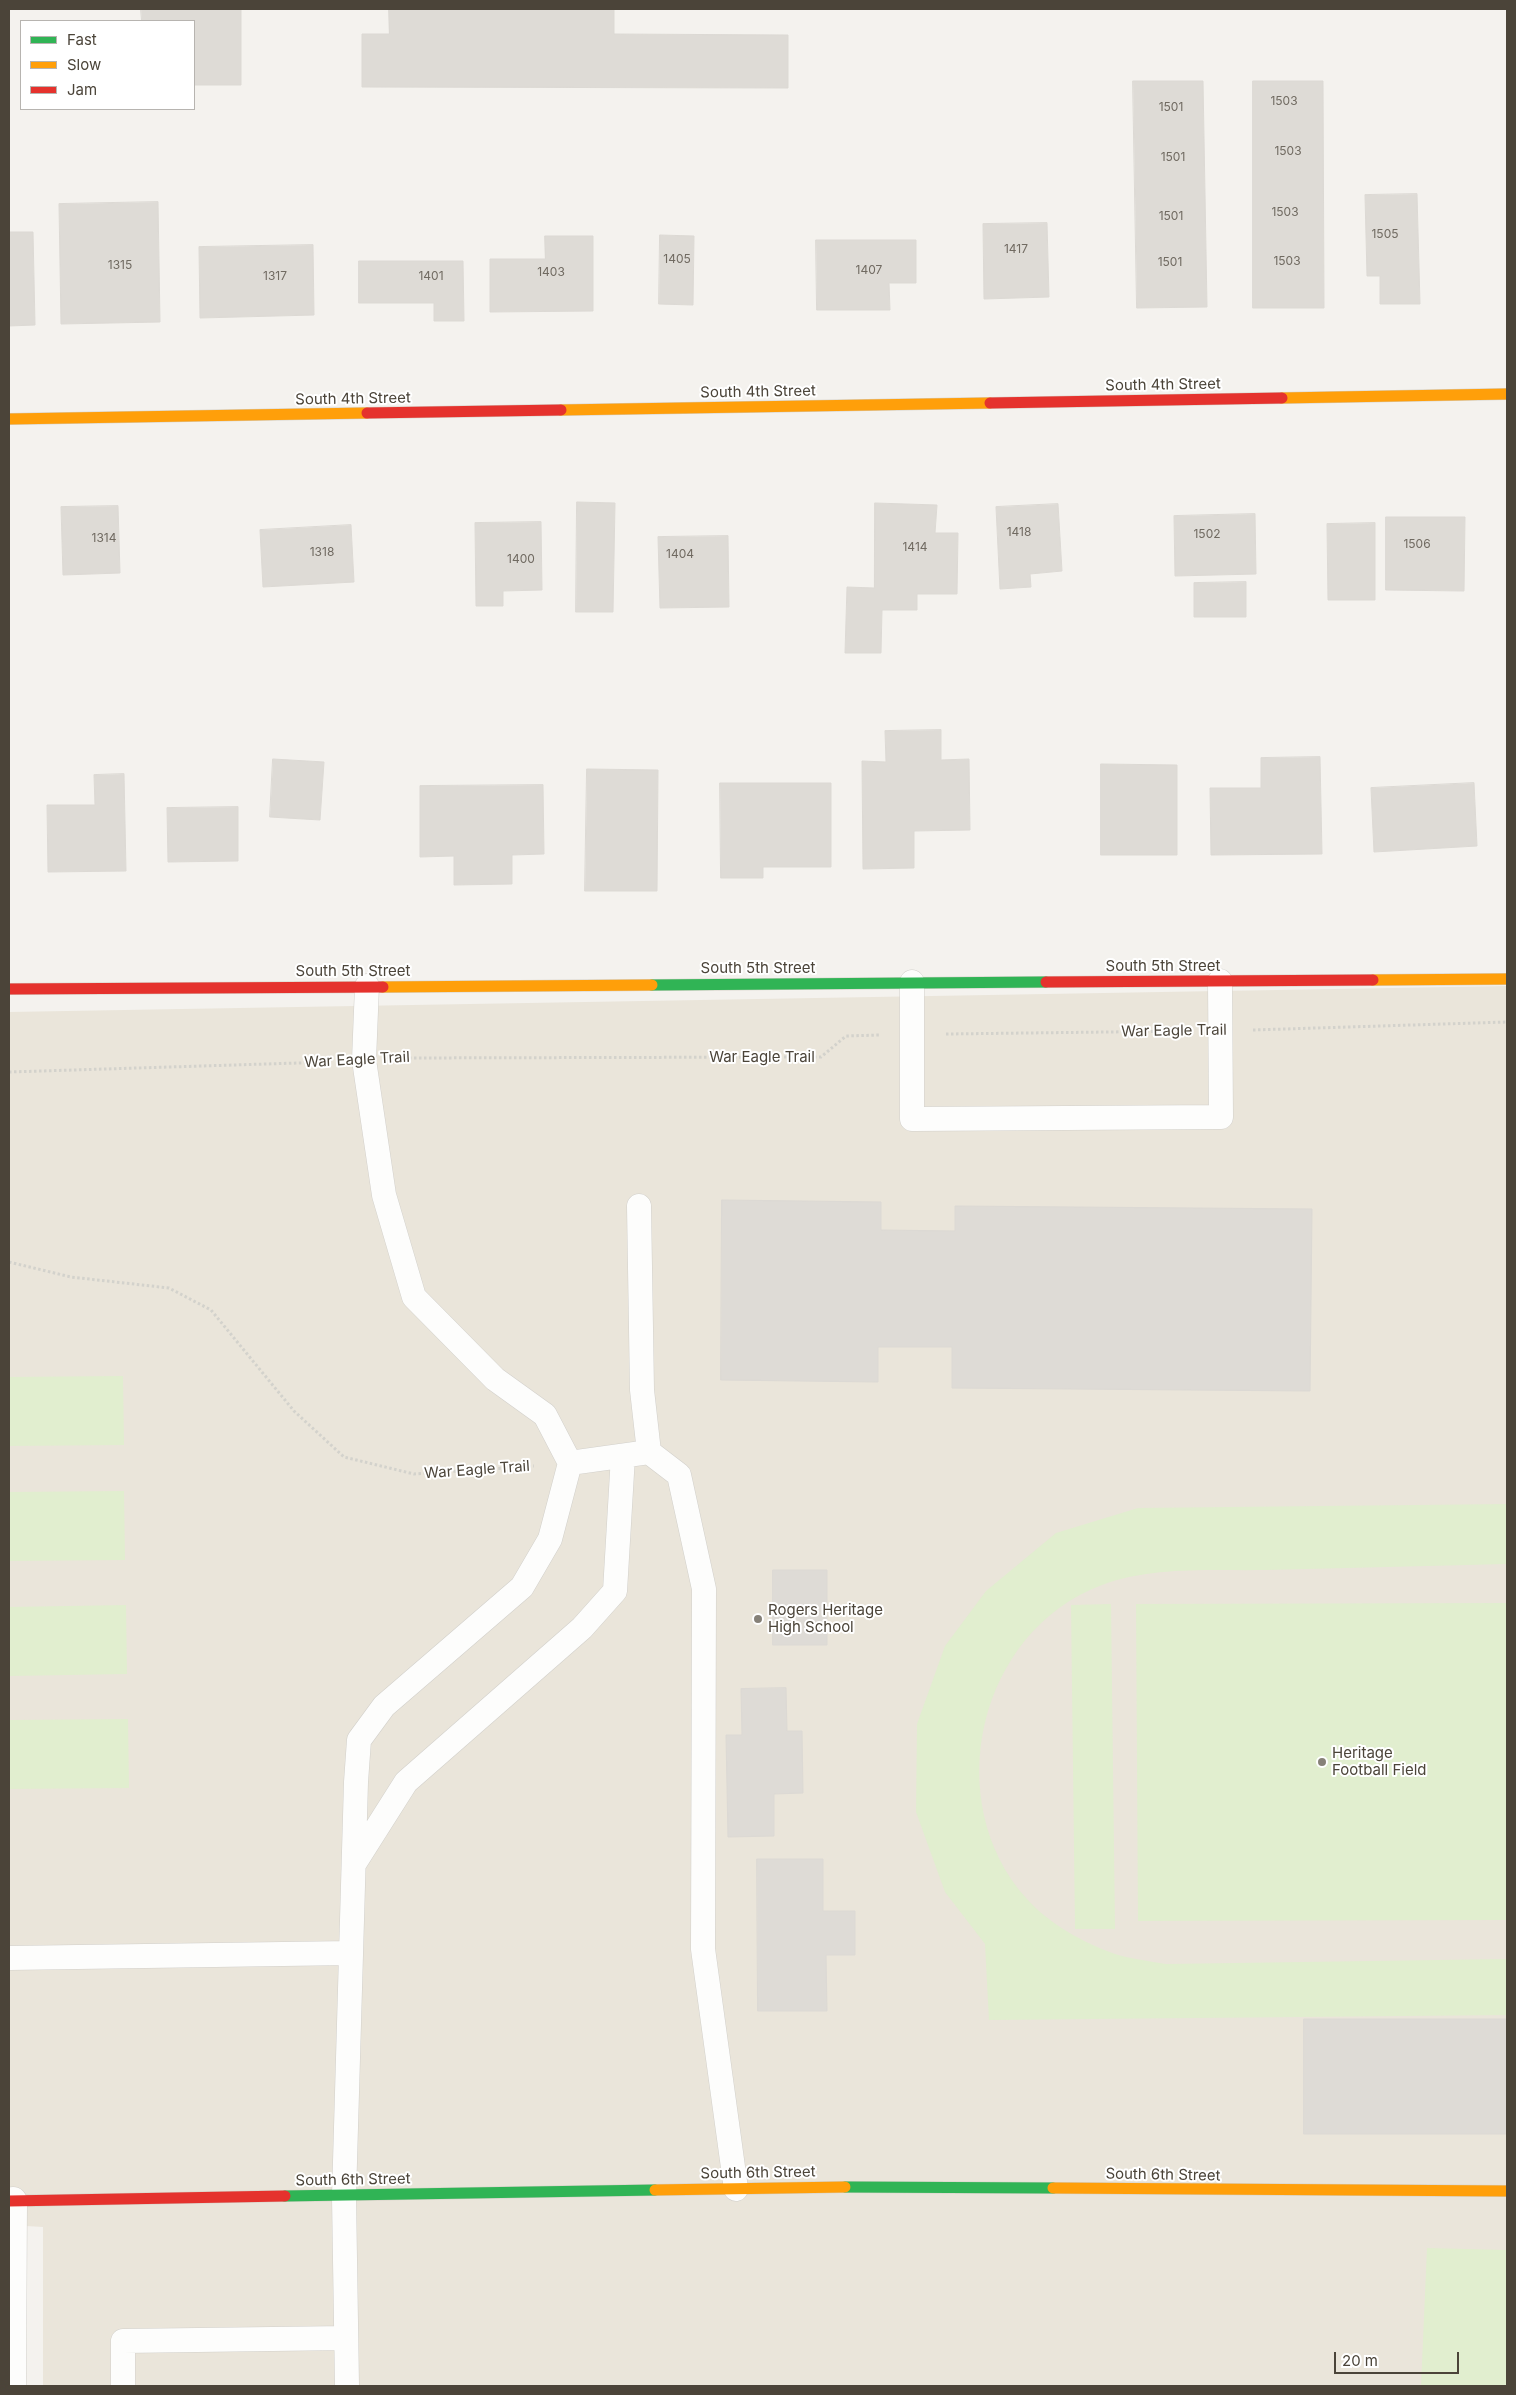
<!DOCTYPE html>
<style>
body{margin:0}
#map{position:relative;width:1516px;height:2395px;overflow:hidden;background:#f4f2ee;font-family:Inter,sans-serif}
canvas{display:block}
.frame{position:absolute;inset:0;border:10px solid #4b4439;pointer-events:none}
.legend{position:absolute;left:20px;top:20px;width:175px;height:90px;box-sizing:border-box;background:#fff;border:1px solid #b7b4b0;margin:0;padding:6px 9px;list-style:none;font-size:15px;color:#4b4439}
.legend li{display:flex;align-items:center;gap:10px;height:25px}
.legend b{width:25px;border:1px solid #b7b4b0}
.scale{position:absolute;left:1334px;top:2352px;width:125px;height:22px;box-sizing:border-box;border:2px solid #4b4439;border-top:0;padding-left:6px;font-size:15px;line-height:18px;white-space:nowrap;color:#4b4439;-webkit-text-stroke:4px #fff;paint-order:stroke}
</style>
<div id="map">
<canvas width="1516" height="2395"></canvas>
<div class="frame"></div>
<ul class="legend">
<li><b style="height:6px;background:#30b455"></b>Fast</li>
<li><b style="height:6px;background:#ff9f0a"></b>Slow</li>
<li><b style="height:6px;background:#e5322d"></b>Jam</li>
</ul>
<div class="scale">20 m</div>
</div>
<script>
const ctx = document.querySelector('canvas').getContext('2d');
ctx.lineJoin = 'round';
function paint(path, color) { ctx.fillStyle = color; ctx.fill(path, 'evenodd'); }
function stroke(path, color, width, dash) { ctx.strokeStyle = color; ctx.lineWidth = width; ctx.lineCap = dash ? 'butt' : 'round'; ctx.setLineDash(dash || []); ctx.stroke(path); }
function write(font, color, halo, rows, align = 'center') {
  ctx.font = font + ' Inter,sans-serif'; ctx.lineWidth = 4; ctx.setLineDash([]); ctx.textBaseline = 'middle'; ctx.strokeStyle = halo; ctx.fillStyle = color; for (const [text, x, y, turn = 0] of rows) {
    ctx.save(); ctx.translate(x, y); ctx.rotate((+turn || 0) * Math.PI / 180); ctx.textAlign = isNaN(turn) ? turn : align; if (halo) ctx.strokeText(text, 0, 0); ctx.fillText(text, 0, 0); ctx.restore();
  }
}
const education = new Path2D(`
 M1507 986V2386H43V2227L9 2225V1012Z`);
const green = new Path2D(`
 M123 1376 124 1445 9 1446V1377Z
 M124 1491 125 1560 9 1561V1492Z
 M1507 1504V1564C1427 1566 1347 1568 1266 1570 1213 1571 1153 1566 1102 1585 978 1631 939 1802 1027 1899 1049 1924 1084 1943 1115 1954 1131 1959 1149 1961 1166 1964L1507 1959V2015L989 2020 985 1944 945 1892 916 1812 917 1724 945 1646 986 1591 1056 1533 1138 1508Z
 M1507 1603V1920L1138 1921 1136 1604Z
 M1111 1604 1115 1929H1075L1071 1605Z
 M126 1605 127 1674 9 1676V1607Z
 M128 1719 129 1788 9 1789V1720Z
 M1427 2248 1507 2250V2386H1421Z`);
const building = new Path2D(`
 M141 9H241V85H194V21H142Z
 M389 9H614V34L788 35V88L362 87V34H389Z
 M1133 81H1203L1207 307 1137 308Z
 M1253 81H1323L1324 308H1253Z
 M1417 194 1420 304H1380V276H1367L1365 195Z
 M158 202 160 322 61 324 59 204Z
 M1047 223 1049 297 984 299 983 224Z
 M9 232H33L35 325 9 326Z
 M660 235 694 236 693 305 659 304Z
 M545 236H593V311L490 312V259H545Z
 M816 240H916V283H889L890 310H817Z
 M313 245 314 315 200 318 199 247Z
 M359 261H463L464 321H434V303H359Z
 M577 502 615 503 613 612H576Z
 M875 503 937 505 935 533H958L957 594H917V610H882L881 653H845L847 587 874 588Z
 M1058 504 1062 571 1030 574 1031 587 1000 589 996 507Z
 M118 506 120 573 63 575 61 507Z
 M1255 514 1256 574 1175 576 1174 516Z
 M1386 517H1465L1464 591 1386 590Z
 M541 522 542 590 503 591V606H476L475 523Z
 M1375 523V600H1328L1327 524Z
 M351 525 354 582 263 587 260 530Z
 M728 536 729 607 660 608 658 537Z
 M1246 582V617H1194V583Z
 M941 730V760L969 759 970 830 914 831V868L863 869 862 761 886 762 885 731Z
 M1320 757 1322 854 1211 855 1210 788H1261V758Z
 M273 759 324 762 320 820 270 817Z
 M1101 764 1177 765V855H1101Z
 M587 769 658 770 657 891H585Z
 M124 774 126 871 48 872 47 805H95L94 775Z
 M720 783H831V867H763V878H721Z
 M1474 783 1477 846 1374 852 1371 788Z
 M543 785 544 854 512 855V884L454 885V856L420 857V786Z
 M238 807V861L168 862 167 808Z
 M722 1200 881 1202V1230L955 1231V1206L1312 1209 1310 1391 952 1388V1347H878V1382L721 1380Z
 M773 1570H827V1645H773Z
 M786 1688 787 1731H802L803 1793 774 1794V1836L728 1837 726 1735H742L741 1689Z
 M757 1859H823V1911H855V1955H826L827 2011H758Z
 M1304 2019H1507V2134H1304Z`);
const path = new Path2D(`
 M1253 1030 1507 1022
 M946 1034 1187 1031
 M399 1058 821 1057 846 1036 879 1035
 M9 1072 330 1062
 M9 1262 71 1277 169 1288 211 1310 294 1411 344 1457 414 1474 534 1466`);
const lane = new Path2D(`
 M912 982V1119L1221 1117 1220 981
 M639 1206 642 1390 649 1452
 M570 1463 649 1452 679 1475 704 1589 703 1949 736 2189
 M354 1864 406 1782 582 1628 615 1591 623 1456
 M9 1958 351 1953
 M123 2386V2341L346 2338
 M347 2386 344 2196 356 1782 359 1740 384 1706 522 1587 550 1539 570 1463 545 1415 495 1379 414 1297 384 1195 364 1060 367 986`);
const street = new Path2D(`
 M12 2386 13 2201`);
const fast = new Path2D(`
 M652 985 1046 982
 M845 2187 1053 2188
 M285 2196 655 2190`);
const slow = new Path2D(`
 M1282 398 1507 394
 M561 410 990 403
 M9 419 367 413
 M1373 980 1507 979
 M383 987 652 985
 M1053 2188 1507 2191
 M655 2190 845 2187`);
const jam = new Path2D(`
 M990 403 1282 398
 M367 413 561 410
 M1046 982 1373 980
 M9 989 383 987
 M9 2201 285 2196`);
const markers = [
 [758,1619,5,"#868178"],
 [1322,1762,5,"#868178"]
];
const numberNames = [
 ["1503",1284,101],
 ["1501",1171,107],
 ["1503",1288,151],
 ["1501",1173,157],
 ["1503",1285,212],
 ["1501",1171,216],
 ["1505",1385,234],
 ["1417",1016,249],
 ["1405",677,259],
 ["1503",1287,261],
 ["1501",1170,262],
 ["1315",120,265],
 ["1407",869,270],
 ["1403",551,272],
 ["1317",275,276],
 ["1401",431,276],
 ["1418",1019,532],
 ["1502",1207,534],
 ["1314",104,538],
 ["1506",1417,544],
 ["1414",915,547],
 ["1318",322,552],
 ["1404",680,554],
 ["1400",521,559]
];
const streetNames = [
 ["South 4th Street",1163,385,-1],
 ["South 4th Street",758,392,-1],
 ["South 4th Street",353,399,-1],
 ["South 5th Street",1163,966],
 ["South 5th Street",758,968],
 ["South 5th Street",353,971],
 ["War Eagle Trail",1174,1031,-1],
 ["War Eagle Trail",762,1057],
 ["War Eagle Trail",357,1060,-3],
 ["War Eagle Trail",477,1470,-4],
 ["South 6th Street",758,2173,-1],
 ["South 6th Street",1163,2175,1],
 ["South 6th Street",353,2180,-1]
];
const poiNames = [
 ["Rogers Heritage",768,1610],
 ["High School",768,1627],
 ["Heritage",1332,1753],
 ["Football Field",1332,1770]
];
paint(education, '#eae5da');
paint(green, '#e1eecf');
paint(building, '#dedbd6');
stroke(building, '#dcd9d4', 1);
stroke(lane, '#d2d0cb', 25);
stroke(street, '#d2d0cb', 29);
stroke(fast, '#d3cfc5', 12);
stroke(slow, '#d3cfc5', 12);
stroke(jam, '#d3cfc5', 12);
stroke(path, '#d3d2cc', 3, [2.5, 2.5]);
stroke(lane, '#fdfdfc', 24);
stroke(street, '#fdfdfc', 28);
stroke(fast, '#30b455', 11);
stroke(slow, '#ff9f0a', 11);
stroke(jam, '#e5322d', 11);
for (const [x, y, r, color] of markers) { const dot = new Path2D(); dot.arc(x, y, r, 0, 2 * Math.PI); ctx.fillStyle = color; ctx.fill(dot); stroke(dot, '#fff', 2); }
write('12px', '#706a61', null, numberNames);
write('15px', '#4b4439', '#fff', streetNames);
write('15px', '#4b4439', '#fff', poiNames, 'left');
</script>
